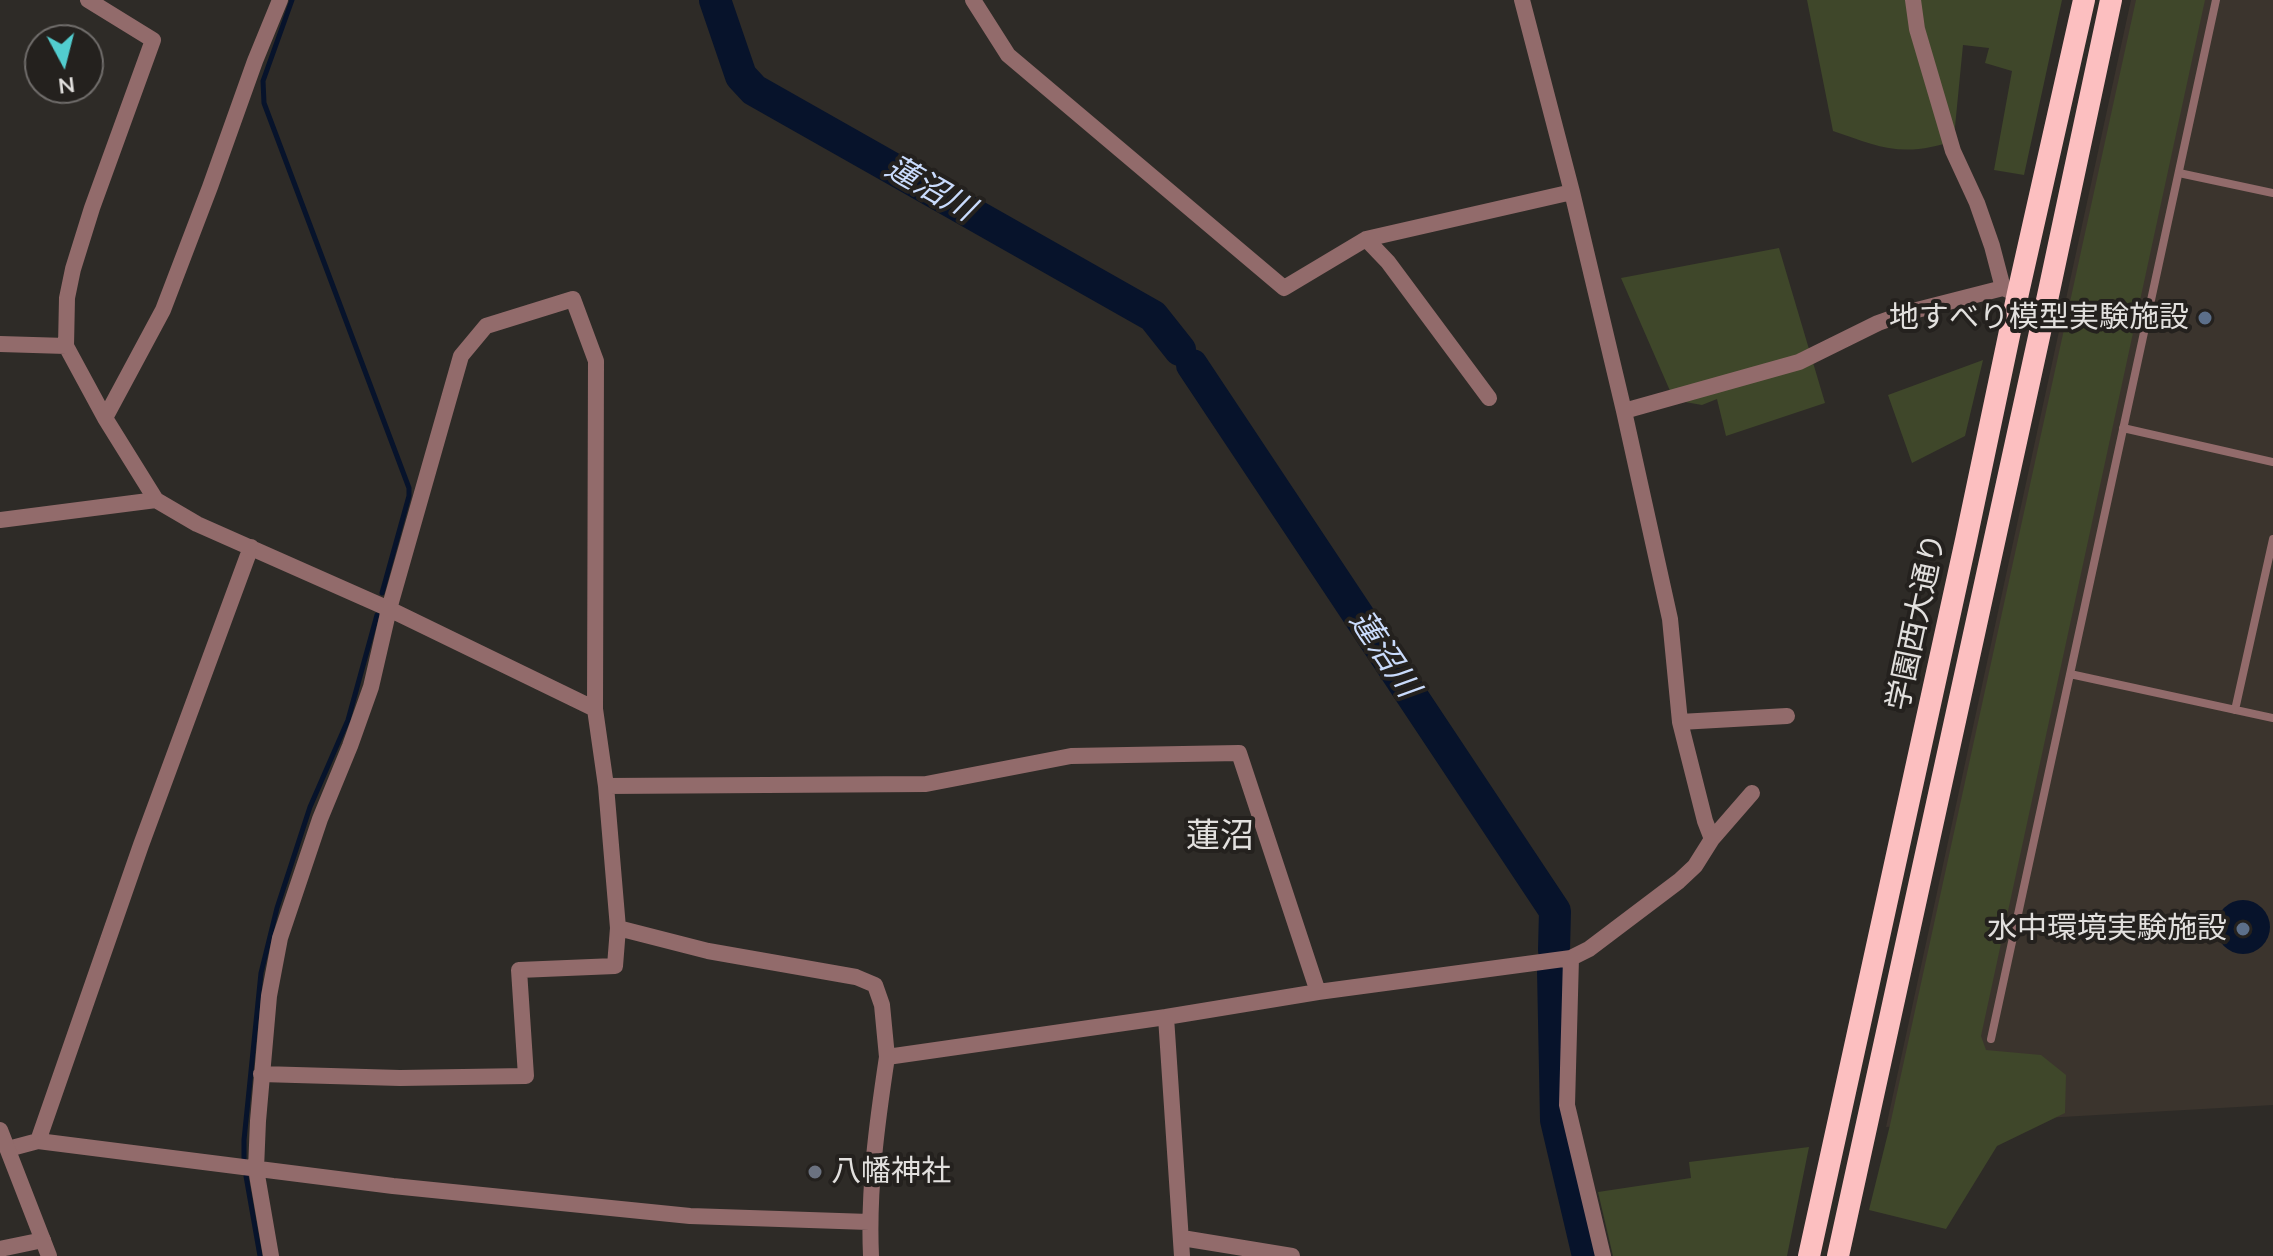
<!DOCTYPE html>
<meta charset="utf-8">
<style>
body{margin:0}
#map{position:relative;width:2273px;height:1256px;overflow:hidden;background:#2e2b27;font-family:Mulish,sans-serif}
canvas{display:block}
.north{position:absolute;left:24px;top:24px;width:80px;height:80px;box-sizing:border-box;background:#24211e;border:2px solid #706d6b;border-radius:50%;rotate:173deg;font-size:22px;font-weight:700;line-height:32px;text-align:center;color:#e2e0de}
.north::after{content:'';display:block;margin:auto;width:28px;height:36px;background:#52cdcf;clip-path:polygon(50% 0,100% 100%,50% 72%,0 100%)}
</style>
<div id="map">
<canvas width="2273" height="1256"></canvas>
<div class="north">N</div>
</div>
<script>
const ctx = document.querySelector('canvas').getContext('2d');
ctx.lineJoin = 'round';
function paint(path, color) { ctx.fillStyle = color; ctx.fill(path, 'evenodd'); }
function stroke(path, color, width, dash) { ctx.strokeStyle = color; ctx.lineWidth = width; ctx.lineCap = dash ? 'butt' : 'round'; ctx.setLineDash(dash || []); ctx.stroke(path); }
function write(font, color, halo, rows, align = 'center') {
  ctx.font = font + ' Mulish,"Noto Sans JP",sans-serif'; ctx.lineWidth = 8; ctx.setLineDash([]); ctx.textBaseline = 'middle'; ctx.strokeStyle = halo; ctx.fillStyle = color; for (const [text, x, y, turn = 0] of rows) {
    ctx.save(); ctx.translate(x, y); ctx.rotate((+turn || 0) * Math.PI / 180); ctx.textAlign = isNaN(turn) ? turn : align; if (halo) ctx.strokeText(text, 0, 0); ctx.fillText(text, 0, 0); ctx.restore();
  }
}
const built = new Path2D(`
 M2131 0H2273V1105L1886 1127Z`);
const green = new Path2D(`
 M1807 0H2062L2024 175 1994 170 2012 71 1985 63 1989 48 1963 45 1954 137C1947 144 1941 145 1931 147 1893 155 1869 143 1833 131Z
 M2136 0H2205L1981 1036 1986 1050 2041 1055 2066 1075 2065 1113 1997 1146 1946 1229 1869 1210 1890 1125Z
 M1779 248 1825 403 1726 436 1717 399 1702 405 1674 400 1621 278Z
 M1983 360 1965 436 1912 463 1888 395Z
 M1809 1147 1787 1256H1613L1598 1192 1691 1178 1689 1162Z`);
const water = new Path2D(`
 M2216 927a27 27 0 1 1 54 0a27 27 0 1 1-54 0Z`);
const stream = new Path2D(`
 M292 0 263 81 264 103 409 488V496L382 593
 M244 1158V1140L261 973 277 908 310 807 348 720 377 615
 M246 1176 260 1256`);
const river = new Path2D(`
 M715 0 741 76 754 90 1153 316 1180 350
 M1192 365 1555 911 1554 950
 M1553 970 1556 1120 1588 1256`);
const service = new Path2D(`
 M2179 173 2273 193
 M2123 428 2273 462
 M2070 674 2273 718
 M2235 710 2273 539
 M1991 1039 2216 0`);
const minor = new Path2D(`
 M973 0 1008 55 1284 288 1366 239 1572 192
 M1522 0 1572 192 1624 411 1670 619 1680 722 1705 821 1712 839
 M1913 0 1917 29 1953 151 1977 203 1992 246 2003 288 2010 291
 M1366 239 1388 262 1489 398
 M0 344 66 346 105 418 156 500 197 524 389 609 595 709 606 786 618 928 708 951 856 977 875 985 882 1005 887 1057
 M66 346 67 298 73 269 92 208 153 40 88 0
 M1624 411 1799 362 1878 323 1909 312 2003 288
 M105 418 163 310 210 187 255 61 280 0
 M0 520 156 500
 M1680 722 1787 716
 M606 786 926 784 1071 756 1239 753 1318 992
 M1571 958 1567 1105 1603 1256
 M261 1074 400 1078 526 1076 519 970 615 966 618 928
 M38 1141 141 845 251 547
 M8 1149 38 1141 393 1186 690 1216 869 1222
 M1182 1238 1292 1256
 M0 1249 43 1240
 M271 1256 256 1169 258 1121 269 996 280 938 320 819 350 746 371 687 389 609 461 356 486 326 573 299 596 361 595 709
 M871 1256C868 1189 877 1123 887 1057L1166 1017
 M1182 1256 1166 1017 1318 992 1571 958 1589 949 1679 881 1695 866 1712 839 1752 793`);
const tertiary = new Path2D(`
 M0 1130 49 1256`);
const trunk = new Path2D(`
 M1809 1256 1966 540 2018 293 2084 0
 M1838 1256 2049 291 2111 0`);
const markers = [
 [2205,318,8,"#5c6f8a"],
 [2243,929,8,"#5c6f8a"],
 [815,1172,8,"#6b7280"]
];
const poiNames = [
 ["地すべり模型実験施設",2189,318],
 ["水中環境実験施設",2227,929],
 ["八幡神社",831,1172,"left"]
];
const streetNames = [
 ["学園西大通り",1917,622,-78]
];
const waterNames = [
 ["蓮沼川",930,189,30],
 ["蓮沼川",1384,654,56]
];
const quarterNames = [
 ["蓮沼",1220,837]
];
paint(built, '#3b342d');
paint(green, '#3f472a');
paint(water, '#07132b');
stroke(stream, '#07132b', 5);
stroke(river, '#07132b', 32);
stroke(service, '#926b6b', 8);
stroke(minor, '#926b6b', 16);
stroke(tertiary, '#926b6b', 16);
stroke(trunk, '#fcbfc0', 22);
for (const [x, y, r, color] of markers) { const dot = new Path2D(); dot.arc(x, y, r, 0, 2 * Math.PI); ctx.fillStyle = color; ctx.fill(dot); stroke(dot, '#24211e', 3); }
write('30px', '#e2e0de', '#24211e', poiNames, 'right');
write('30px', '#e2e0de', '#24211e', streetNames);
write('italic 32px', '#c9dbfc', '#24211e', waterNames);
write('34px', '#e2e0de', '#24211e', quarterNames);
</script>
